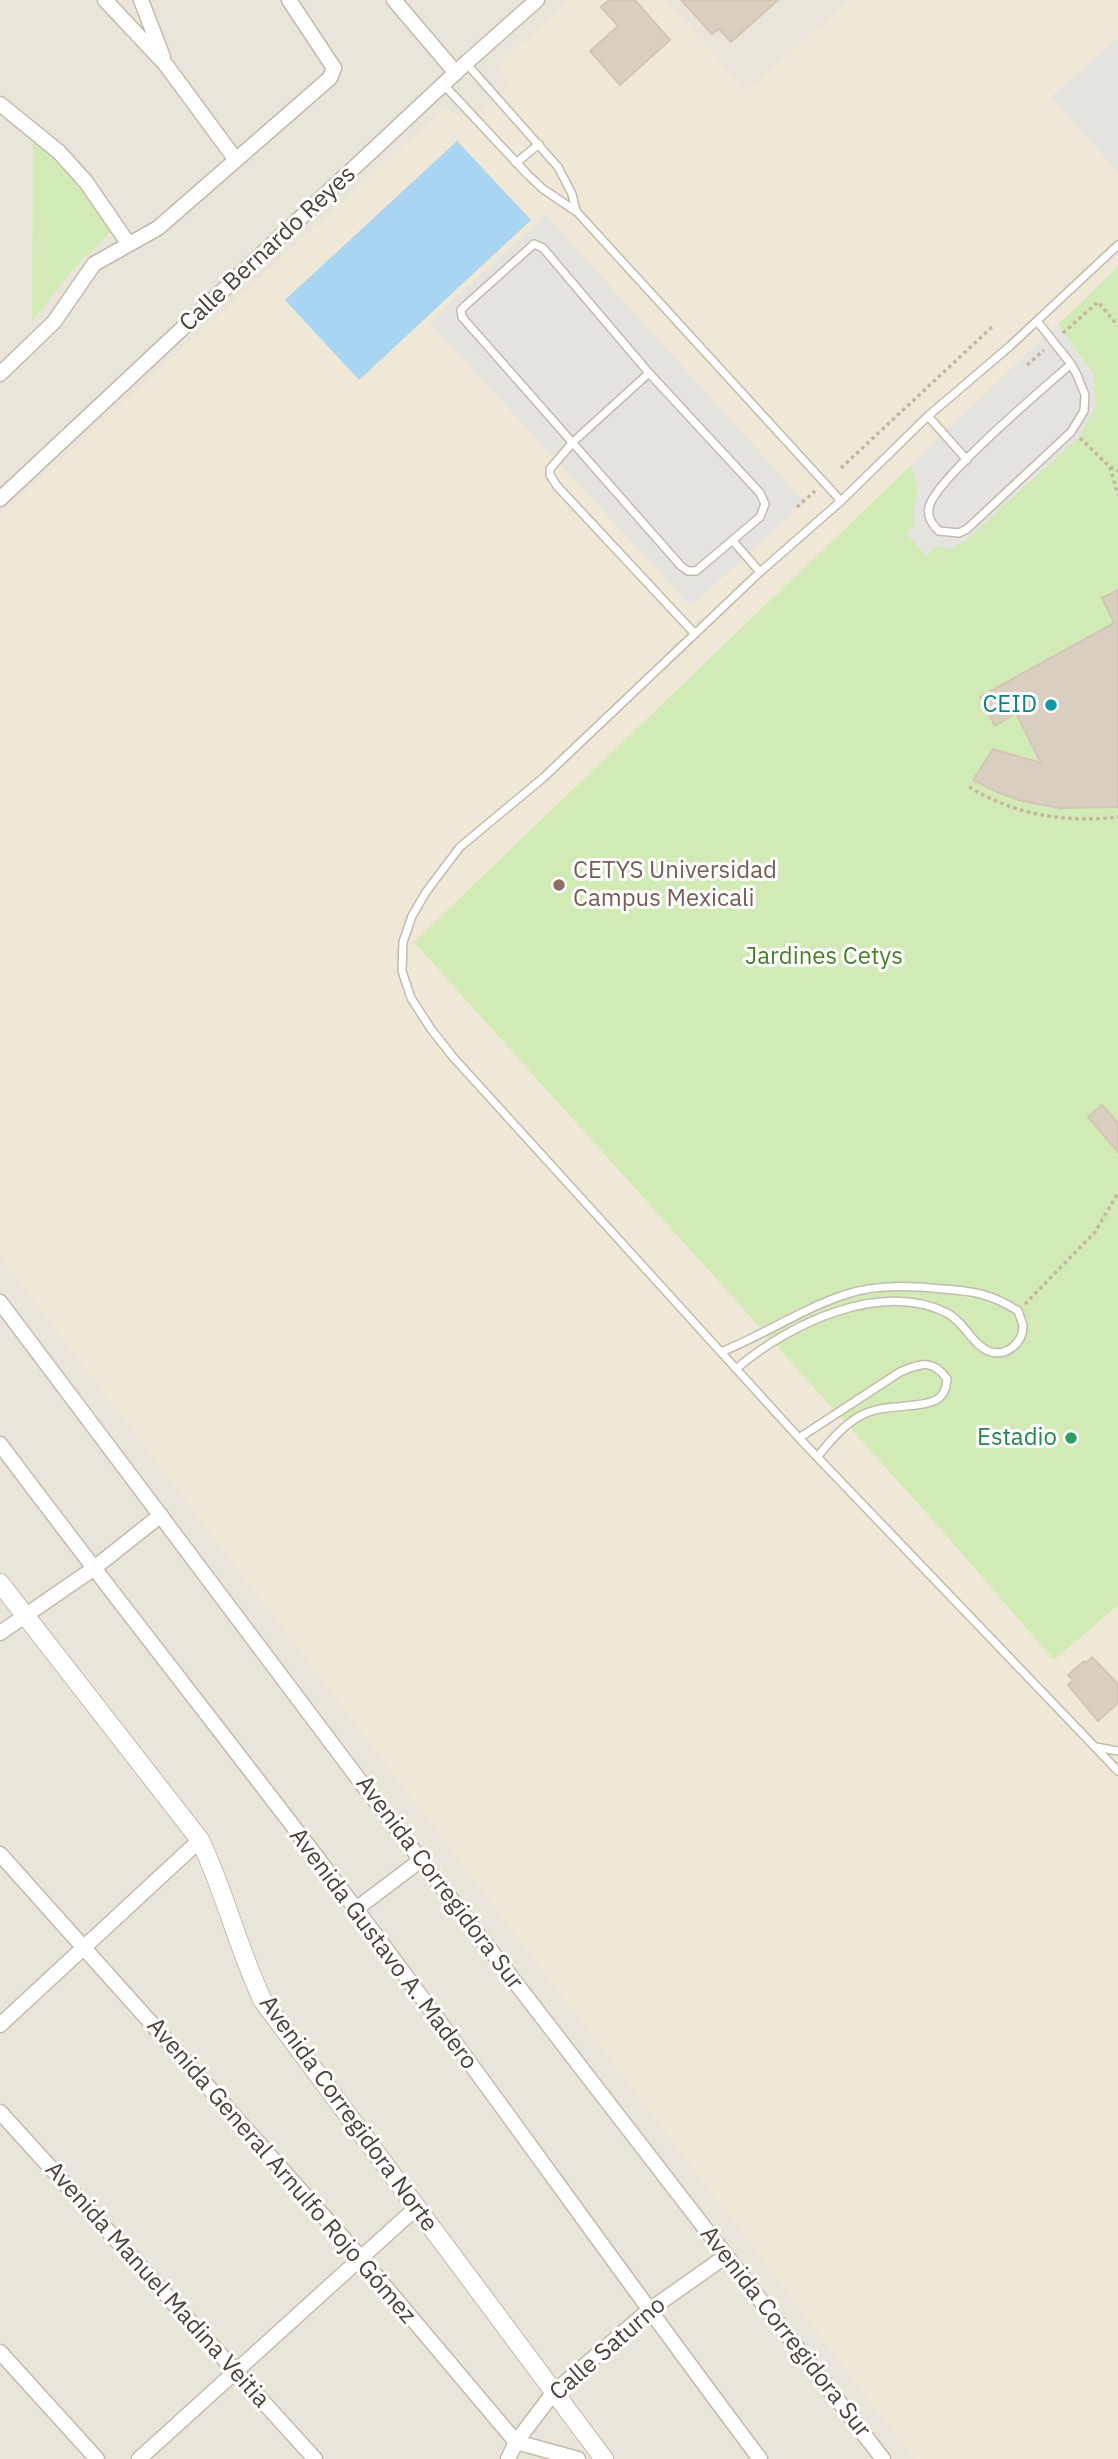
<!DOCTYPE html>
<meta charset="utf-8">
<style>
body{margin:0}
canvas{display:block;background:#f6f3ec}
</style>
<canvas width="1118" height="2459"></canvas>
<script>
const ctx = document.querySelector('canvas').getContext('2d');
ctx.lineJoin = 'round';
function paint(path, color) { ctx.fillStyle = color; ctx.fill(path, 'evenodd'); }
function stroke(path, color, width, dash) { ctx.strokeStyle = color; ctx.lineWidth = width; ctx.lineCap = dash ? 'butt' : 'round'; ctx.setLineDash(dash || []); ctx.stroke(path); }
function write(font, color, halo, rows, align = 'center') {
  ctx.font = font + ' "IBM Plex Sans",sans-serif'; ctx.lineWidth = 6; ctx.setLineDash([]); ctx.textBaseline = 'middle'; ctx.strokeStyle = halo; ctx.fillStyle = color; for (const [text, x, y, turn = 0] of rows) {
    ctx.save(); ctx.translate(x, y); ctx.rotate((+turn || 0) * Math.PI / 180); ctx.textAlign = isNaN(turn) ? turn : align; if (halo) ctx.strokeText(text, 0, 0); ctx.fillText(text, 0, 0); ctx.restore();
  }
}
const residential = new Path2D(`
 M0 0H1118V2459H0Z`);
const education = new Path2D(`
 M570 0H665L746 91 850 0H1118V2459H914L0 1256V515L444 109 470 119 508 87 500 64Z`);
const green = new Path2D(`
 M33 136 98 209 111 232 76 266 32 321Z
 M1118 267V1605L1054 1660 932 1519 414 942Z`);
const parking = new Path2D(`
 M1118 38V172L1051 97Z
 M546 215 805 502 691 606 429 322Z
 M1058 324 1093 373 1096 406 1079 437 964 542 949 549 937 545 926 556 906 533 916 524 912 517 918 490 911 465Z`);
const water = new Path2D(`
 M457 141 531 220 359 380 285 300Z`);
const building = new Path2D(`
 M609 0H635L670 40 620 85 590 51 618 26 601 7Z
 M681 0H778L731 42 719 29 712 34Z
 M1118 590V807L1059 808 1022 801 999 793 973 780 993 749 1041 763 1016 713 995 726 980 697 1114 623 1102 598Z
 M1102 1105 1118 1123V1152L1088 1117Z
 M1092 1657 1118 1684V1703L1098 1721 1068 1685 1073 1680 1068 1675 1084 1661 1086 1663Z`);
const path = new Path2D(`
 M1063 333 1098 302 1118 326
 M1027 365 1044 350
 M1080 438 1110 467 1118 471
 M1110 467 1118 495
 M841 468 993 326
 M797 507 815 491
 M969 787C1015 815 1065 823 1118 817
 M1025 1304 1095 1232 1118 1193`);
const service = new Path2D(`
 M466 63 558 167 572 194 576 211
 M444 85 528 175 543 189 577 212 841 501
 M516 163 539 144
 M534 244 543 248 649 373 760 493 765 504 760 517 696 571H688L681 566 462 317 461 310 466 305Z
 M1118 245 1010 346 928 416 841 501 760 572 543 778 460 847 426 892 412 916 403 942 402 971 411 998 431 1029 453 1057 799 1438 1118 1771
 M1037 321 1071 364 1077 375 1085 395 1084 411 1071 432 967 529 959 533 939 531C933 525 927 518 929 508 932 482 1045 387 1071 364
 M649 373 573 442 550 469V475L557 486 695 634
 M928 416 967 460
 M733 541 760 572
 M721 1352C764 1335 803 1308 847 1294 878 1284 911 1286 943 1289 973 1291 992 1294 1018 1311 1019 1315 1022 1321 1023 1326 1023 1343 1007 1356 991 1352 973 1347 965 1322 947 1313 880 1280 789 1324 737 1368
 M799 1438 900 1372C921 1363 933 1359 947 1379 946 1387 945 1393 939 1398 923 1410 884 1402 860 1416 842 1426 830 1442 817 1457
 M1096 1747 1118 1751`);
const minor = new Path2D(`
 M105 0 166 65 236 160
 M141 0 163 57
 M394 0 456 73
 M0 104 59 152 86 182 128 243
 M0 374 54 322 94 264 158 228 330 78 334 68 289 0
 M0 499 466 63 537 0
 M0 1302 363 1785 883 2459
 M0 1444C117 1601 239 1753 356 1909 493 2091 623 2277 760 2459
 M0 1633 93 1569 161 1515
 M0 1854 361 2258 516 2442 578 2459
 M356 1909 421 1860
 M0 2025 200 1840
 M0 2112 315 2459
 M0 2352 97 2459
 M139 2459 416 2208
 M508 2459 516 2442 554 2392 648 2311 726 2256`);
const tertiary = new Path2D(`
 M0 1583 200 1840C225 1892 238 1949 263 2001L604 2459`);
const markers = [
 [1051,705,7,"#0f9aa8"],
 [559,885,7,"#8d6e63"],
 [1071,1438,7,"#2e9e5b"]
];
const streetNames = [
 ["Calle Bernardo Reyes",268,249,-43],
 ["Avenida Corregidora Sur",439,1883,53],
 ["Avenida Gustavo A. Madero",383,1949,53],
 ["Avenida Corregidora Norte",348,2114,54],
 ["Avenida General Arnulfo Rojo Gómez",281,2171,49],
 ["Avenida Manuel Madina Veitia",157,2285,48],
 ["Avenida Corregidora Sur",785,2332,52],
 ["Calle Saturno",608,2349,-41]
];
const cultureNames = [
 ["CEID",1037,705]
];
const educationNames = [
 ["CETYS Universidad",573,871],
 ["Campus Mexicali",573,899]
];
const parkNames = [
 ["Jardines Cetys",824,957]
];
const leisureNames = [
 ["Estadio",1057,1438]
];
paint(residential, '#eae5da');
paint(education, '#efe8d6');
paint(green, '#d2eab5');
paint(parking, '#e5e3e0');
paint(water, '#a9d4f2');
paint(building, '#d8cfc1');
stroke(building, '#d3c7b4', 2);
stroke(service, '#c2bbae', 10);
stroke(minor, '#c2bbae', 17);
stroke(tertiary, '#c2bbae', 20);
stroke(path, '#c4b79f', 3.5, [3.5, 3.5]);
stroke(service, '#fff', 7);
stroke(minor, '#fff', 14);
stroke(tertiary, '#fff', 18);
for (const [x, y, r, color] of markers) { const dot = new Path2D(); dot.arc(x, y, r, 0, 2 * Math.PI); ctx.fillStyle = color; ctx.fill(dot); stroke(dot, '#fff', 2.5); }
write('24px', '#4b4439', '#fff', streetNames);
write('24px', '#0d838f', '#fff', cultureNames, 'right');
write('24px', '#785e54', '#fff', educationNames, 'left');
write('24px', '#4a7f2a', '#fff', parkNames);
write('24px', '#27864d', '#fff', leisureNames, 'right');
</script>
